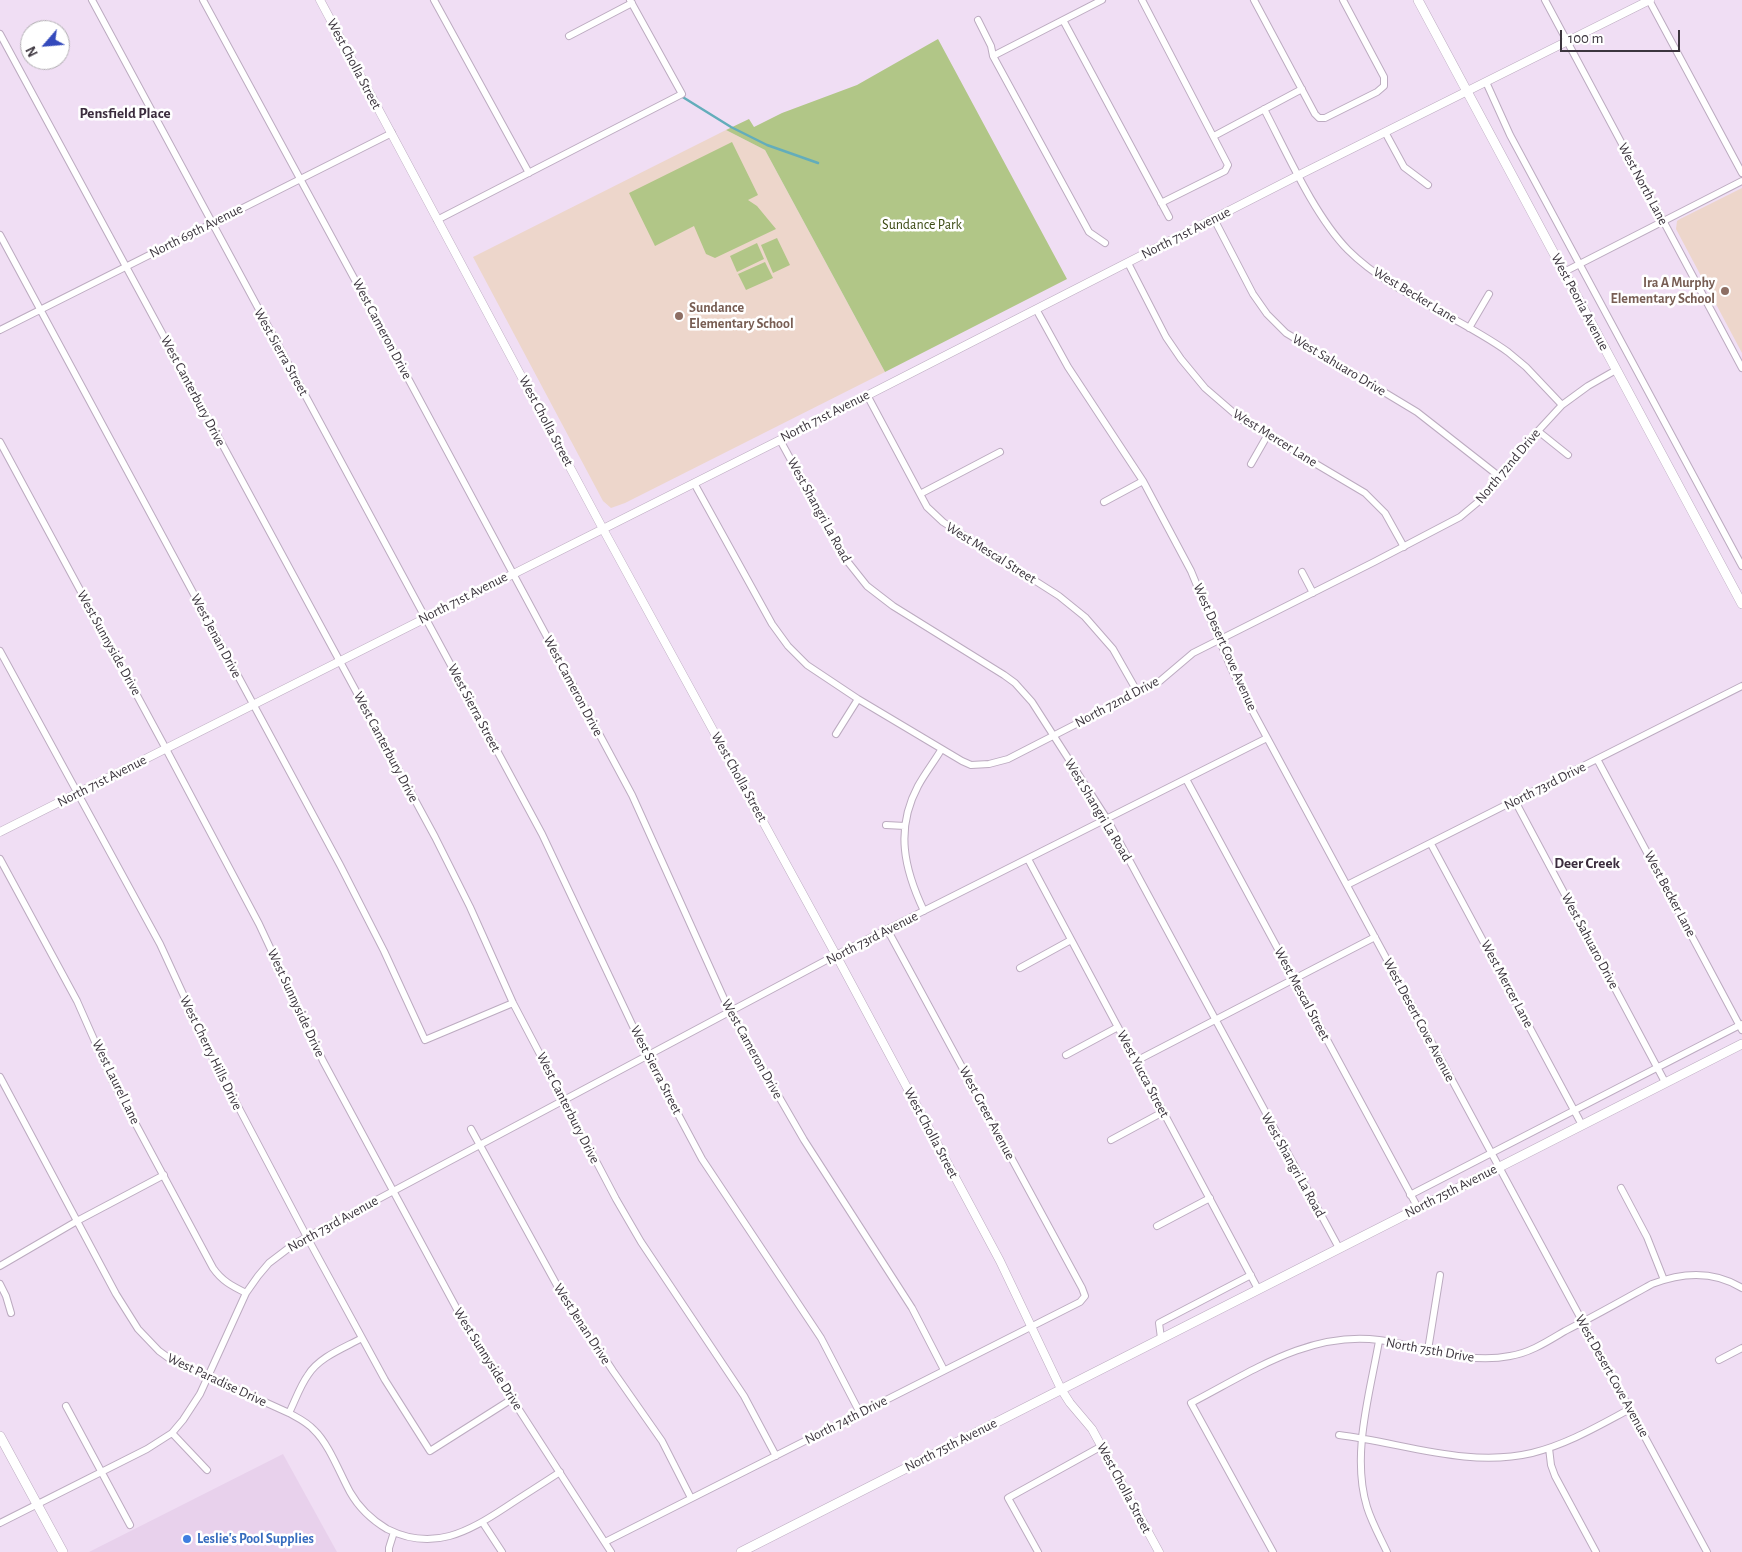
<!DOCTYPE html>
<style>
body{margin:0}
#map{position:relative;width:1742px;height:1552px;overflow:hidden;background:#f0def4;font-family:"Alegreya Sans",sans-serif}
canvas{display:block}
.north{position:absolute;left:20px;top:20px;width:50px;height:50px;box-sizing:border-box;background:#fff;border:1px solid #b1aeb2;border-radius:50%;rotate:243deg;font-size:14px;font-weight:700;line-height:20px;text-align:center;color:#3c353e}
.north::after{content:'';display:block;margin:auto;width:18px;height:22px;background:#344abc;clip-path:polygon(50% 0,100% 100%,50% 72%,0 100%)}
.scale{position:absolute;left:1560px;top:30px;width:120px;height:22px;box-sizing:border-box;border:2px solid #3c353e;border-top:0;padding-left:6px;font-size:15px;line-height:18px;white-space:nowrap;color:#3c353e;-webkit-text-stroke:4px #fff;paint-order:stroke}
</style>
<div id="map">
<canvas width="1742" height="1552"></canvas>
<div class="north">N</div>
<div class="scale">100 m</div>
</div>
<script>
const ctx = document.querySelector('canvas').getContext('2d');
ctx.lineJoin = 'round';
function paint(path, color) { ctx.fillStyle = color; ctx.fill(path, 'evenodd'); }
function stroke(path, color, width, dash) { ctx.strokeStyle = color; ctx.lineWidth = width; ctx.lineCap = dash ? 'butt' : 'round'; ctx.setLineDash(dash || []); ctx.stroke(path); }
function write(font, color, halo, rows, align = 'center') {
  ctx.font = font + ' "Alegreya Sans",sans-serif'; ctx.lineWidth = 5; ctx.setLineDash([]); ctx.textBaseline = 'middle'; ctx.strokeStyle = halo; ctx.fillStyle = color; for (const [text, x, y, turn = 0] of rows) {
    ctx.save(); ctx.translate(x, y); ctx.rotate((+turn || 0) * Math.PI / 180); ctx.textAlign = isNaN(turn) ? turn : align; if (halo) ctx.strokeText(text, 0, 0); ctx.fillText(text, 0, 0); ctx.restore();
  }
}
const built = new Path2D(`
 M283 1454 337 1552H89Z`);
const education = new Path2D(`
 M726 130 765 150 885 372 625 503 611 508 603 501 473 257Z
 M1742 188V353L1676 229 1677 221 1680 219Z`);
const green = new Path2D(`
 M938 39 1067 279 885 372 765 150 726 130 749 119 754 127 782 113 857 85Z
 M732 142 758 195 748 200 757 206 776 229 715 258 706 254 694 226 655 246 629 193Z
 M777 238 790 265 773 273 761 245Z
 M757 243 764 259 737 272 730 256Z
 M765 262 773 278 746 290 738 274Z`);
const stream = new Path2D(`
 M681 96 731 127 767 145 818 163`);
const minor = new Path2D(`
 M92 0 542 834 647 1056 702 1159 821 1338 860 1413
 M203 0 374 315 632 795 730 1012 804 1140 912 1308 944 1370
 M434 0 529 173
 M1142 0 1228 165 1225 171 1161 203
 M1254 0 1315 114 1319 118H1325L1377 92 1384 86V77L1343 0
 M1545 0 1742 368
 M1649 0 1742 173
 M978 20 991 46 993 56 1089 232 1105 243
 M1063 20 1169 217
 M0 34 435 837 470 907 513 1003 616 1199 641 1242 744 1396 776 1456
 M569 36 632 3
 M993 56 1102 0
 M1486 82 1510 135 1742 566
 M1264 109C1287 153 1314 215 1348 250 1391 293 1458 316 1508 352L1526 367 1562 405
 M1385 132 1404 167 1428 185
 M1214 136 1302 89
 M1214 219 1253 294 1267 314 1286 333 1417 412 1500 477
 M437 220 682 94 630 0
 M0 235 340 865 384 951 425 1040 513 1003
 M1128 263 1166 337 1181 359 1205 388 1242 420 1365 493 1385 513 1404 547
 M1564 272 1742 181
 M1036 309 1068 367 1143 481 1191 571 1231 668 1251 708 1707 1552
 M1469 328 1489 294
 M0 330 392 133
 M867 395 927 507 943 522 1059 596 1085 617 1113 649 1138 693
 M1538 431 1568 455
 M780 440 844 557 867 586 893 606 1004 675 1015 683 1032 702 1107 819 1339 1248
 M0 442 166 749 259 924 323 1061 472 1337 611 1552
 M1251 464 1267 436
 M694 483 772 624 788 646 807 665 858 699 962 761 971 765 989 764 1008 759 1160 681 1193 653 1374 562 1460 517 1484 497 1538 431 1562 405 1588 386 1616 370
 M920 494 1000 452
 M1104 502 1143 481
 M1302 572 1313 593
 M0 651 160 944 212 1057 307 1237 385 1380 430 1451 512 1399
 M836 734 858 699
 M1597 759 1742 1030
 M1186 779 1418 1208
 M1515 801 1665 1082
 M886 825 905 826
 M1431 844 1582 1125
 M0 859 77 1001 111 1078 213 1268C222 1281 232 1286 246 1293
 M1028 859 1258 1289
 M1347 885 1742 686
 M924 911C904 869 895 829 918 786 925 773 934 762 941 750
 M1020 968 1071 940
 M1066 1055 1118 1027
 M1136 1061 1375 937
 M0 1077 116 1294 138 1329 159 1351 170 1359 289 1413C298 1418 307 1422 314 1430 329 1444 340 1474 350 1492 359 1508 372 1520 387 1529 433 1552 468 1532 506 1507 524 1495 542 1484 560 1472
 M471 1129 559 1289 613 1371 662 1441 691 1498
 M1111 1140 1163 1112
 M1621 1188 1647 1237 1664 1280
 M1410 1195 1742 1024
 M1157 1226 1210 1198
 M0 1266 77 1221 164 1175
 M0 1284 6 1296 11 1313
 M1161 1338 1159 1323 1251 1275
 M1379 1341C1370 1393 1351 1455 1367 1507 1372 1523 1380 1537 1387 1552
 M1428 1350 1440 1275
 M1719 1360 1742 1348
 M66 1406 130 1525
 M289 1413C295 1401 300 1386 308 1375 319 1357 344 1348 362 1338
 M172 1433 207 1470
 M1339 1435C1403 1443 1468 1468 1532 1453 1568 1444 1598 1426 1630 1409
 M1549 1448 1551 1465 1555 1476 1596 1552
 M0 1523 147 1449 172 1433 183 1420 200 1394 246 1293 258 1276 269 1263 294 1244 836 955 1267 738
 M483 1523 502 1552
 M605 1542 1080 1302 1085 1296 1082 1288 887 929
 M389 1552V1548L394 1532
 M1038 1552 1008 1498 1102 1446
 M1273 1552 1191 1403C1251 1372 1309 1331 1379 1340 1423 1346 1466 1365 1510 1356 1530 1353 1548 1341 1565 1331 1595 1316 1623 1300 1652 1284 1683 1272 1713 1270 1742 1288`);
const tertiary = new Path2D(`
 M320 0 603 529 836 955 1000 1261 1061 1389 1070 1403 1092 1429 1159 1552
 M0 832 780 440 1299 175 1650 0`);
const secondary = new Path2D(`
 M1418 0 1742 604
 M0 1436 63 1552
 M741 1552 1742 1044`);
const markers = [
 [1725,291,5,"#8d6e63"],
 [679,316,5,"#8d6e63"],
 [187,1539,5,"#3f7fe0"]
];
const streetNames = [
 ["West Cholla Street",354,64,62],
 ["West North Lane",1643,184,62],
 ["North 69th Avenue",196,231,-27],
 ["North 71st Avenue",1186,233,-27],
 ["West Becker Lane",1415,295,31],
 ["West Peoria Avenue",1580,302,62],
 ["West Cameron Drive",382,329,62],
 ["West Sierra Street",281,352,61],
 ["West Sahuaro Drive",1339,365,31],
 ["West Canterbury Drive",193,391,62],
 ["North 71st Avenue",825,416,-27],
 ["West Cholla Street",546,421,62],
 ["West Mercer Lane",1275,438,32],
 ["North 72nd Drive",1508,466,-50],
 ["West Shangri La Road",819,510,61],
 ["West Mescal Street",991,553,32],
 ["North 71st Avenue",463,598,-27],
 ["West Jenan Drive",216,636,62],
 ["West Sunnyside Drive",109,643,61],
 ["West Desert Cove Avenue",1225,647,66],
 ["West Cameron Drive",573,686,62],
 ["North 72nd Drive",1117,702,-28],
 ["West Sierra Street",474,708,62],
 ["West Canterbury Drive",386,747,62],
 ["West Cholla Street",739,777,61],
 ["North 71st Avenue",102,781,-27],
 ["North 73rd Drive",1545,786,-27],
 ["West Shangri La Road",1098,810,59],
 ["West Becker Lane",1670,894,62],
 ["North 73rd Avenue",872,938,-27],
 ["West Sahuaro Drive",1590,941,62],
 ["West Mercer Lane",1507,984,62],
 ["West Mescal Street",1302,994,62],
 ["West Sunnyside Drive",296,1003,65],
 ["West Desert Cove Avenue",1419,1020,62],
 ["West Cameron Drive",752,1049,61],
 ["West Cherry Hills Drive",211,1053,64],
 ["West Sierra Street",656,1070,63],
 ["West Yucca Street",1143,1074,62],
 ["West Laurel Lane",116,1082,64],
 ["West Canterbury Drive",568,1108,63],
 ["West Greer Avenue",987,1113,62],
 ["West Cholla Street",931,1133,62],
 ["West Shangri La Road",1293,1165,61],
 ["North 75th Avenue",1451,1191,-27],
 ["North 73rd Avenue",333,1224,-29],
 ["West Jenan Drive",582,1324,57],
 ["North 75th Drive",1430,1350,10],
 ["West Sunnyside Drive",488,1359,58],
 ["West Desert Cove Avenue",1612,1376,61],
 ["West Paradise Drive",217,1380,25],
 ["North 74th Drive",846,1420,-27],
 ["North 75th Avenue",951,1445,-27],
 ["West Cholla Street",1124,1488,62]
];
const parkNames = [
 ["Sundance Park",922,225]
];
const educationNames = [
 ["Ira A Murphy",1715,283],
 ["Elementary School",1715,299],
 ["Sundance",689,308,"left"],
 ["Elementary School",689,324,"left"]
];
const shopNames = [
 ["Leslie's Pool Supplies",197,1539]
];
const neighbourhoodNames = [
 ["Pensfield Place",125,113],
 ["Deer Creek",1587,863]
];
paint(built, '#e8d1ec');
paint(education, '#edd6cb');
paint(green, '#b1c687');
stroke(stream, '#63adbb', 2.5);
stroke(minor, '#bcabc0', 8);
stroke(tertiary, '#bcabc0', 9);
stroke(secondary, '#bcabc0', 10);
stroke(minor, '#fff', 6);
stroke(tertiary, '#fff', 8);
stroke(secondary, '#fff', 9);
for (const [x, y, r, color] of markers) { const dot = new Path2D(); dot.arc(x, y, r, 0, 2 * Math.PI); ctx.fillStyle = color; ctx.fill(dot); stroke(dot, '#fff', 2); }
write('14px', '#3c353e', '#fff', streetNames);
write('14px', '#3a4912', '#fff', parkNames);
write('bold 14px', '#785e54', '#fff', educationNames, 'right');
write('bold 14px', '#366cbe', '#fff', shopNames, 'left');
write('bold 15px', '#3b2c3d', '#fff', neighbourhoodNames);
</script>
